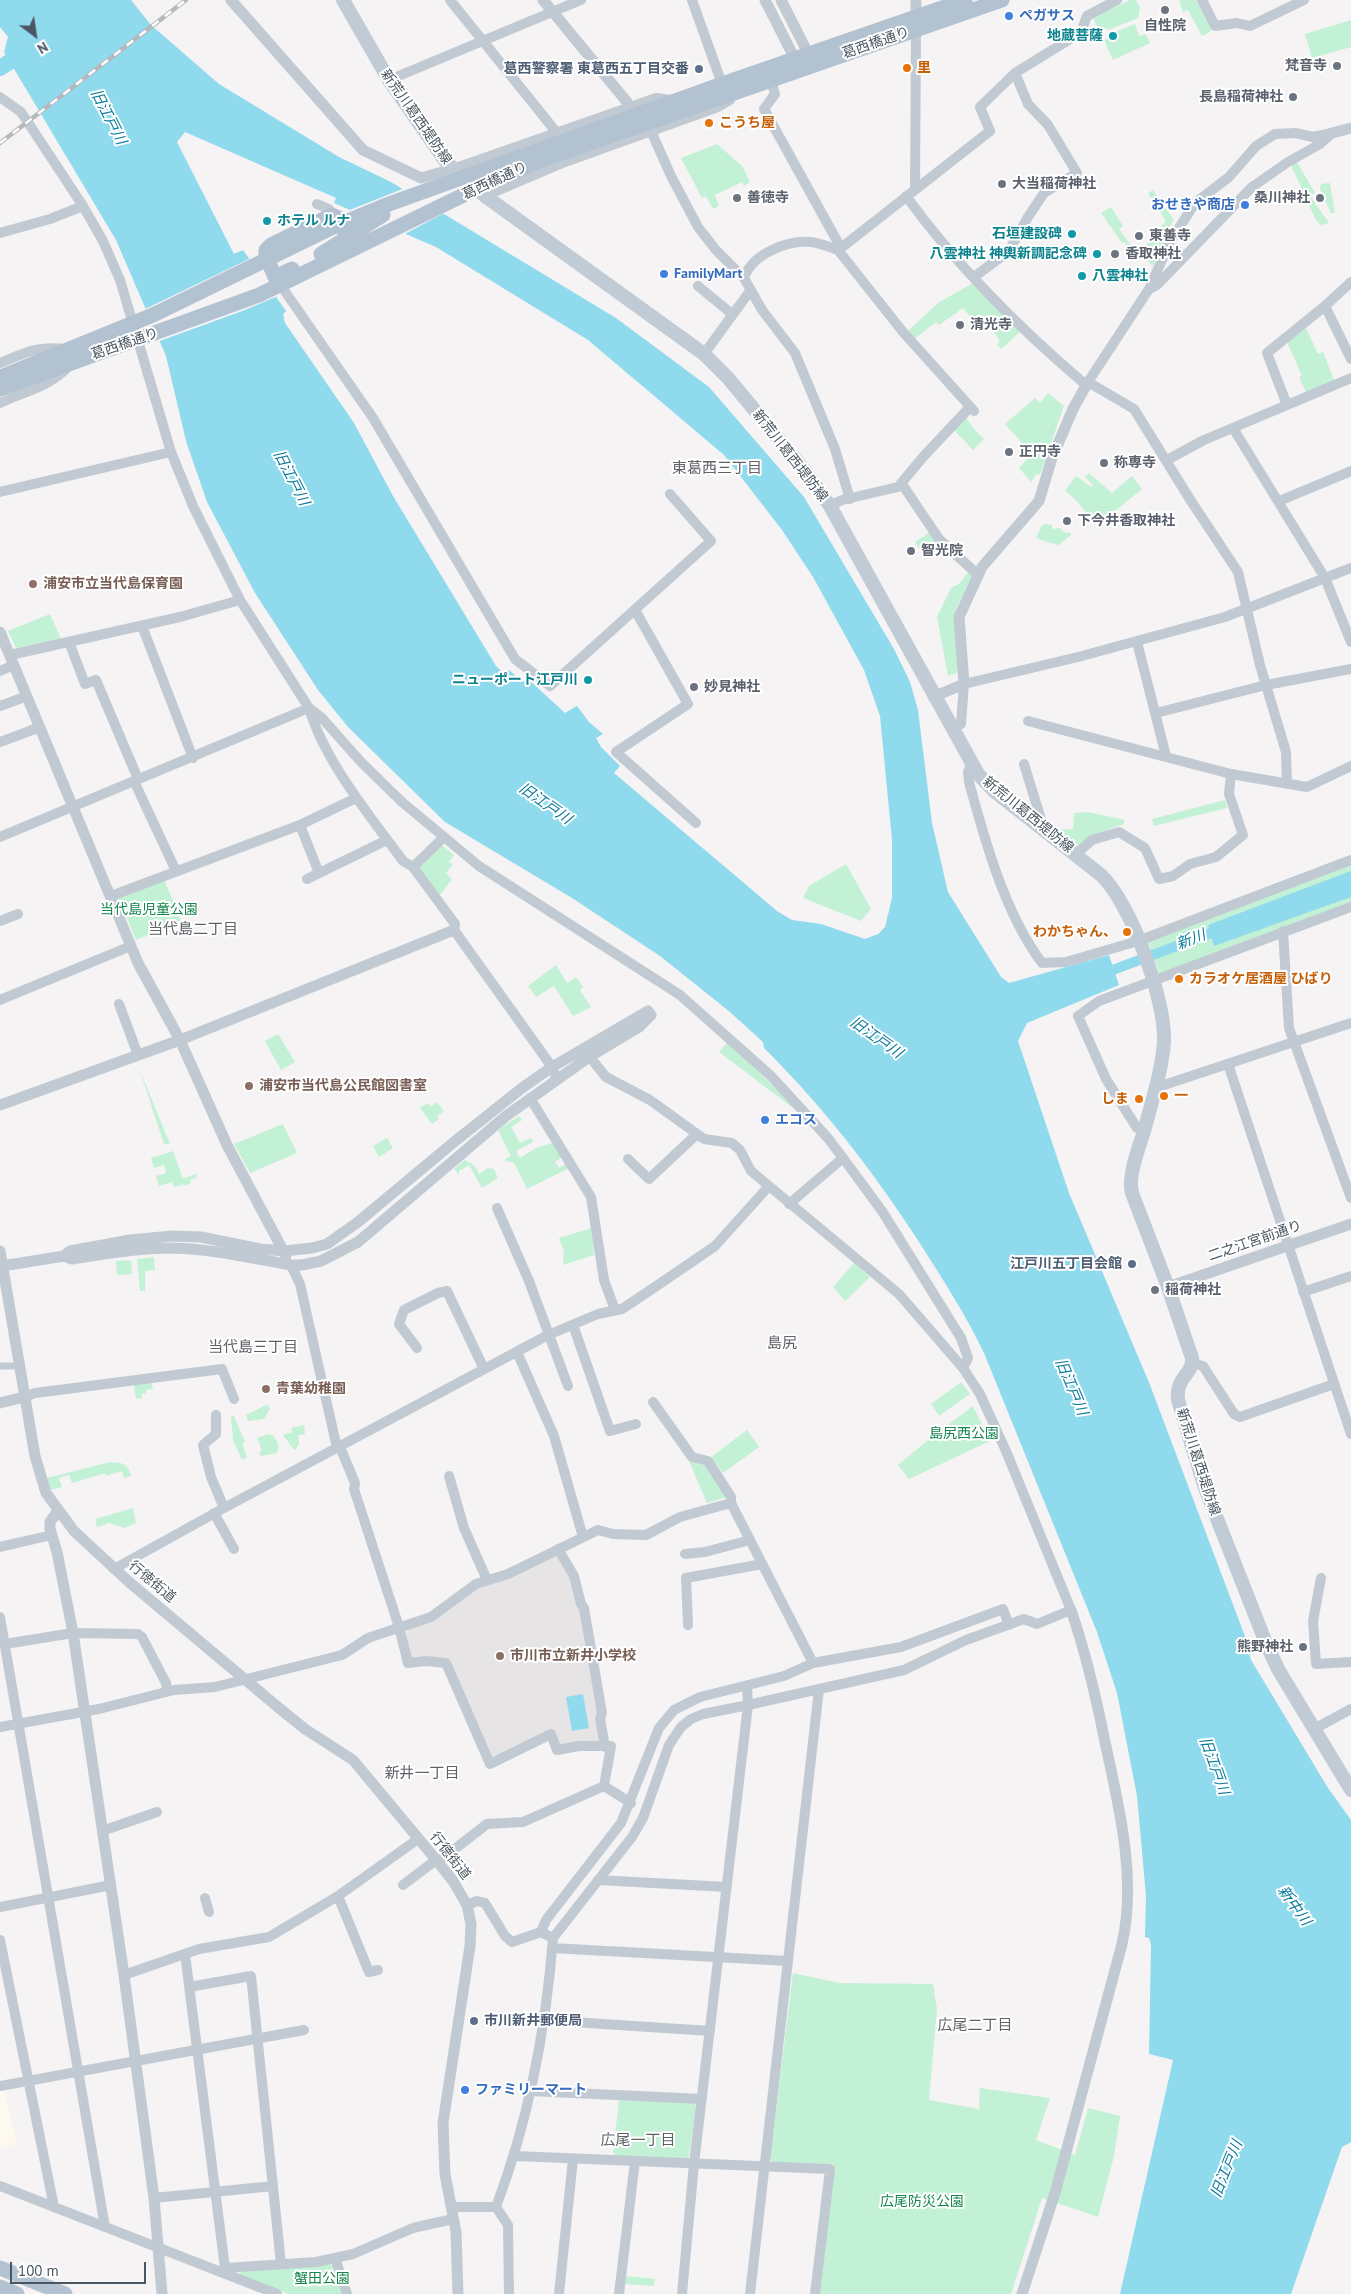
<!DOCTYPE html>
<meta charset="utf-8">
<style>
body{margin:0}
#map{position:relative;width:1351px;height:2294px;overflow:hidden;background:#f5f3f3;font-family:"PT Sans",sans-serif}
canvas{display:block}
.north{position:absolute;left:10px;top:10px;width:50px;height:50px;-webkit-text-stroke:4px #fff;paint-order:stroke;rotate:149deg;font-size:14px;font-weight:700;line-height:20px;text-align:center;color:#4a5661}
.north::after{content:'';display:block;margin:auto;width:18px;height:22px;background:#4a5661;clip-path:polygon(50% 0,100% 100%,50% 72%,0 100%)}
.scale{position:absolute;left:10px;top:2262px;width:136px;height:22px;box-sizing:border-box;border:2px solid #4a5661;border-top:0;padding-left:6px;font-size:15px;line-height:18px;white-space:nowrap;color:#4a5661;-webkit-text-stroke:4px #fff;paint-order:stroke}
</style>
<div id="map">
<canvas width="1351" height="2294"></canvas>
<div class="north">N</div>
<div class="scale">100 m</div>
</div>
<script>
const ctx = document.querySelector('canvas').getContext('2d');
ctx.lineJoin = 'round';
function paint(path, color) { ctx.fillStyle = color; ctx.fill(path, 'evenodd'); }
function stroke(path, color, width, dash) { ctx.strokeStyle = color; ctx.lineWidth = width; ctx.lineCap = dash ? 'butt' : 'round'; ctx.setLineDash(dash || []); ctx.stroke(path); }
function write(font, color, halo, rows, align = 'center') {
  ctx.font = font + ' "PT Sans","Noto Sans JP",sans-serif'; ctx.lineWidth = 4; ctx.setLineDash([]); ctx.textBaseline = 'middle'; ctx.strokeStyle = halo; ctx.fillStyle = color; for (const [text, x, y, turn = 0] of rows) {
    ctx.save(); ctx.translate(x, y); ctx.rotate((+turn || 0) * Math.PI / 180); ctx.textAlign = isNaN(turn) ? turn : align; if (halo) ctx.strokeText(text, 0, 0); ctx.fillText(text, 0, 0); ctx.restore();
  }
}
const commercial = new Path2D(`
 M0 2091H5L17 2144 0 2148Z`);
const education = new Path2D(`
 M555 1555 559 1556 571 1577 581 1610 599 1713 595 1717 600 1740 597 1743 558 1745 553 1730 494 1757 491 1755 447 1658H412L410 1655 406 1633 408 1629 438 1618 453 1604 478 1588Z`);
const green = new Path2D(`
 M1130 0H1136L1140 8 1138 18 1108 30 1107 28 1099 31 1093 18Z
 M1179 0H1196L1211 29 1210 32 1202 36 1188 10 1183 12Z
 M1351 20V47L1312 58 1305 34Z
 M1135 24 1139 36 1146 34 1150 43 1113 60 1104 40 1111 37 1110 34Z
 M717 144 742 166 750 182 744 186 742 182 715 195 719 206 713 209 706 196 702 198 681 158Z
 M1297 162 1315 193 1310 196 1329 223 1320 225 1315 218 1291 165Z
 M1330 183 1335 213H1331L1320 189 1321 184Z
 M1153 190 1174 220 1162 238 1165 241 1153 266 1137 251 1154 239 1153 236 1160 231 1159 229 1166 221 1148 193Z
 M1111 207 1123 226 1119 229 1135 251 1132 253 1124 242 1122 243 1101 213Z
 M973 283 1022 330 1001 349 997 344 1000 341 990 326 982 331 963 308 939 325 936 322 914 339 907 332 938 303Z
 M1306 328 1318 354 1323 352 1336 385 1306 392 1299 377 1302 376 1287 342Z
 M1048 393 1064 406 1040 475 1036 474 1031 482 1019 468 1032 454 1005 424 1035 398 1040 403Z
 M966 417 973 428 984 439 973 450 954 430Z
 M1089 473 1112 493 1132 476 1142 489 1099 524C1085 515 1079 500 1065 491L1076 476 1091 487 1089 488 1093 485 1085 477Z
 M1046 524 1052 525V529L1060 528 1063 532 1071 533V535L1059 545C1051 543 1044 541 1036 538L1041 526Z
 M930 532 937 542 922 553 915 542Z
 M970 570 974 575 957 606 954 622 959 668 956 673 948 676 937 617 951 588 959 584Z
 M50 614 61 639 16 648 8 631Z
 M1225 800 1227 808 1154 826 1152 819Z
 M1088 812 1121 819 1124 820V824L1090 836 1077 846 1053 830 1073 829 1074 813Z
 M442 845 454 855 449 862 453 864 446 873 452 879 440 895 419 868Z
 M846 864 871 909 861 921 803 898 809 886Z
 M1351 864V905L1160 975 1148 941Z
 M164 879 181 921 136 940 118 897Z
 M556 965 567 983 576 977 583 987 580 990 591 1007 573 1016 554 986 536 997 528 986Z
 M278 1034 295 1062 281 1070 265 1041Z
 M729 1041 797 1111 719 1052Z
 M140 1071 170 1144H164Z
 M437 1102 444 1111 437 1116 439 1119 432 1124 420 1108 428 1103 431 1107Z
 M519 1116 522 1120 511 1127 520 1143 531 1138 533 1142 516 1151 520 1158 536 1148 552 1143 563 1157 555 1162 559 1168 567 1163 569 1168 527 1189 514 1163 504 1160 511 1156 498 1130Z
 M283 1124 297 1153 250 1173 234 1144Z
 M387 1138 393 1148 379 1157 373 1146Z
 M173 1151 183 1179 196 1174 197 1177 190 1180 191 1183 185 1186 184 1184 174 1187 172 1182 159 1186 156 1176 166 1173 164 1165 154 1168 151 1158Z
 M465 1160 475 1166 479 1174 488 1168 494 1169 498 1178 482 1188 469 1165 459 1171V1175L454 1169Z
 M592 1228 594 1255 563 1265 564 1251 559 1238Z
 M154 1257 155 1270 145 1271V1291H140L137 1259Z
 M131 1260 132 1274 117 1275 116 1261Z
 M854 1263 870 1277 845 1301 833 1287Z
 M151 1382 153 1389 146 1390V1393L142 1394V1398L136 1399 134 1385Z
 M961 1382 970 1394 939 1416 931 1404Z
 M266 1405H268L270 1409 264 1419 248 1421 246 1415Z
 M973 1406 990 1441 909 1479 898 1465 933 1436Z
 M231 1416H234L245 1442 242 1444 247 1457 242 1460 233 1440Z
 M304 1425 305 1434 298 1435 299 1445H297V1449L294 1450 283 1435 292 1432 291 1428Z
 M747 1430 759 1447 723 1473 711 1457Z
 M269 1434 274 1436 279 1446 277 1453 261 1456 259 1452 262 1451 257 1438Z
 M689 1461 706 1466 727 1497 707 1503Z
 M110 1462C123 1463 128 1463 131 1476L124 1478 122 1471 106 1476 105 1473 72 1483 69 1475 59 1478 62 1487 50 1490 47 1478Z
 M133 1508 136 1523 125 1528 109 1523 97 1527 95 1519Z
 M793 1973 839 1983 933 1984 937 2009 929 2100 979 2109 980 2088 1050 2098 1036 2140 1075 2155 1088 2108 1120 2116 1114 2156 1098 2217 1042 2198 1011 2294H820L834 2164 773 2163 770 2159Z
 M623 2099 694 2103 696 2106 689 2157 687 2159 615 2156 613 2152 619 2101Z
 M330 2263 333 2266 342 2294H288L240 2275 241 2271Z
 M626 2276 655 2279 654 2286 625 2284Z`);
const water = new Path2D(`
 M0 0H131L151 25 219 84 339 157 391 182 616 318 709 387 804 497 894 649 910 682 918 710 932 823 948 892 1001 977 1009 983 1109 955 1119 985 1027 1023 1018 1041 1069 1193 1150 1385 1246 1639 1251 1660 1328 1788 1351 1820V2142L1342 2147 1291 2294H1120L1173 2060 1149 2054 1151 1945 1149 1938 1145 1937 1146 1896 1137 1796 1117 1693 1097 1632 984 1353C966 1315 943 1280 921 1245 873 1171 826 1110 764 1048L763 1042 730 1012 660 956 572 898 445 822 348 727 318 690 255 593 207 502 186 441 166 356 116 240 4 52 8 37 0 27ZM185 132 336 198 334 203 436 247 588 340 724 455 782 530 813 577 864 670 880 716 892 840V898L885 927 878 934 865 939 821 924 792 920 777 911 614 773 620 766 601 747 596 738 603 734 589 722 577 706 565 713 527 678 523 682 509 670 504 674 496 666 393 496 354 423 285 323 283 314 286 311 243 250 234 254 177 142Z
 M1351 871V897L1214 946 1208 925Z
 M583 1694 589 1728 572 1731 566 1697Z`);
const pier = new Path2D(`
 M405 188 446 212 403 235 347 211Z
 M251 258 278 296 245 310 157 342 143 310Z`);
const canal = new Path2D(`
 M1102 974 1222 929`);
const river = new Path2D(`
 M0 68 28 50`);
const pedestrian = new Path2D(`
 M0 1366H19`);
const minor = new Path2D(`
 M450 0 557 133
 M692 0 722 84
 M1202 0 1215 26 1237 23 1250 26 1304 0
 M389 80 581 0
 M771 80 775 94 764 109 841 248
 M0 97 21 112 83 206 103 241 120 280 171 452 193 506 240 600 309 708 322 718 361 762 402 802 479 866 680 995 770 1075 827 1137 843 1158 882 1211 961 1338 968 1358 963 1368
 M651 131 671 176 698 227 716 250 744 278 762 310 795 353 835 449 850 499
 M453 169 656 98 672 100
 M915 190 916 29
 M485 196 565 162 718 107 730 100
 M906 196C957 266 1020 329 1086 385
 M317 204 329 209 332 215
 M0 233 50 219 83 206
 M838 250 903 332 974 411
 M974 277 1009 251 1028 217 1044 193 1077 173 1048 125 1028 104 1015 73
 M744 278C752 254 787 240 811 242 820 243 829 247 838 250L841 248 990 131 980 107 1015 73 1075 36 1082 29 1087 16 1117 0
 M277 280 373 418 515 659 550 686 711 541 670 494
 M698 286 732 314
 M1149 289 1157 285 1252 187 1288 162 1320 144 1331 134
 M1325 306 1351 359
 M704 354 750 291
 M0 363C27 352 36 346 66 349
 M0 403C25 391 50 387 69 366
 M1287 405 1267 353 1325 306 1351 282
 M1233 428 1325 578 1351 642
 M1167 460 1204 440 1351 378
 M902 484 939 539 977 574
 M0 492 171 452
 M1279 501 1351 471
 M830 506 842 500 898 487 923 457 970 407
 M635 610 688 704 616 752 696 823
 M142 626 193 758
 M69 642 85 684 96 680 138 779
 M1137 642 1166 756
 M10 655 180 617 240 600
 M0 671 14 665
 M0 706 27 696
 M1156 713 1266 685 1351 669
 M1028 721 1231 774 1307 787 1351 766
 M951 729 961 724 964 684 1078 657 1225 617 1351 568
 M0 742 40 727
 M971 764 968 772 969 782C985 841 1005 914 1042 963L1066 962 1138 941 1351 860
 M1024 764 1044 829
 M134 781 176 871
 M1287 784 1286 752 1260 665 1238 572 1191 501 1134 409 1088 382 1149 289 1170 242 1195 203 1229 177 1256 146 1275 134 1295 133 1313 137 1332 133
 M300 825 319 873
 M0 837 309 708C325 762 370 816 403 861L413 867 455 924 454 930 552 1067 557 1080
 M1076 854 1092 840 1119 832 1145 848 1159 879 1173 876 1190 864 1216 857 1243 835 1229 794 1231 774
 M413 867 443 838
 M307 879 387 840
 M111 896 300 825 356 798
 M0 921 18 914
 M1283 931 1289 1028 1351 1198
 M0 1000 131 946
 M119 1004 138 1055
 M585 1051 606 1077 650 1100 704 1139 732 1143 740 1150 751 1171 899 1294 963 1368 980 1394 1006 1451 1071 1610 1037 1624 1024 1619 966 1640 904 1670 748 1705 694 2164 682 2294
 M1228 1064 1351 1434
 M1155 1088 1351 1023
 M530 1098 591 1197 604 1280 615 1310
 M1144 1132 1137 1128 1106 1079 1078 1016 1099 1001 1351 907
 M628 1159 649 1179 697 1134
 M789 1204 843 1158
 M497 1208 529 1281 568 1386
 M291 1265 300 1284 337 1448
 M1303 1292 1351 1276
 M573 1325 610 1431 636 1424
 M417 1348 399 1324 404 1310 438 1293 447 1291 484 1369
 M517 1352 554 1436 583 1537
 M1192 1363 1203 1366 1234 1414 1240 1417 1334 1384
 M24 1397 35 1393 222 1369 234 1399
 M653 1402 692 1457 708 1461 731 1497V1503
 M216 1415V1434L203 1445 211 1477 224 1508
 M340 1447 355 1483 354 1489 399 1627 408 1663 426 1661 446 1663 490 1764 551 1734 557 1750 579 1746H611L604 1786
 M449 1476 464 1528 487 1580
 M214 1513 234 1549
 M0 1547 52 1535
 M558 1549 574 1576 581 1604 584 1608 602 1713 600 1718 605 1747
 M685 1554 705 1552 750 1540
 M114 1569 224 1508 548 1335 598 1314 622 1309 655 1287 715 1246 769 1186
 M1321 1578 1313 1621 1316 1664 1351 1662
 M0 1617 105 2227
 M688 1625 686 1578 762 1564
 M5 1644 73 1633 138 1634 142 1637 166 1683 167 1691
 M0 1727 99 1709 174 1690 215 1687 342 1655 368 1638 431 1617 476 1584 508 1574 598 1530 613 1534 646 1535 680 1517 731 1503 813 1663 901 1647 1003 1609 1009 1625
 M1314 1729 1351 1709
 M102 1831 157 1812
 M438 1862 487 1824 523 1822 604 1786 631 1803
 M598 1880 727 1887
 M403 1885 436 1860
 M338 1896 369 1972 378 1970
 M205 1898 209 1912
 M0 1907 111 1885
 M541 1932 546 1920 621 1823 659 1728 674 1710 700 1697 784 1676 813 1663
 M553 1938 632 1837 643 1818 669 1745 681 1727 691 1719 703 1714 748 1705 747 1686
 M0 1940 54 2207
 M552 1948 788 1961
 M185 1954 225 2268
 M124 1975 199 1949 269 1937 338 1896 418 1839
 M189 1987 251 1976 281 2264
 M542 2020 710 2031
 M0 2086 304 2030
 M530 2091 702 2099
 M515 2156 830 2169 815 2294
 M0 2186 277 2294
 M154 2198 273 2186
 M451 2207H496C528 2122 546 2029 553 1938L541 1932 512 1942 505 1936 485 1903 477 1901 467 1905
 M496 2207 508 2225 509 2294
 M335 2258 347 2294
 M223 2273 225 2268 316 2262 353 2254 413 2228 453 2219
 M559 2294 573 2159
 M619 2294 635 2161
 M750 2294 819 1689`);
const tertiary = new Path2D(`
 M231 0 363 150 421 178 453 169
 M543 0 627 102 630 108
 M765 0 798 65
 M781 0 812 61
 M916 0V23
 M1332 133 1351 128
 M0 632 138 963 180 1040 227 1145 286 1256
 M933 697 964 684 959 617 982 567 1039 501 1052 458 1073 409 1088 382
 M0 1105 180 1040 454 930
 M0 1251 35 1456 46 1493 74 1531 129 1582 279 1708 305 1729 353 1760 438 1862 453 1881 467 1905 471 1924 470 1946 443 2123 445 2174 456 2232 458 2294
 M2 1266 64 1256 72 1259C105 1254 138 1248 172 1248 212 1249 251 1258 291 1265H302L321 1261 358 1242 506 1116 589 1057 639 1027 651 1015 648 1011 552 1067 522 1088 454 1142 358 1222 327 1244 312 1248 284 1251 260 1249 201 1237 172 1236 130 1240 70 1251 64 1256
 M1168 1287 1351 1224
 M0 1403 24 1397
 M57 1512 50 1522V1529L57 1552 73 1633 124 1975 154 2198 162 2294
 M1022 2294 1055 2193 1122 1944C1137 1878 1119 1807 1105 1742 1096 1697 1086 1653 1071 1610`);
const secondary = new Path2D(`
 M343 0 389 80 446 162 485 196 704 354 728 378 806 472 830 506 978 774 994 791 1101 875C1131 903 1166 1001 1164 1042 1162 1069 1153 1098 1146 1124 1141 1144 1127 1174 1132 1193L1168 1287 1192 1358C1194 1374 1175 1377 1178 1400L1205 1488 1266 1643 1278 1669 1351 1790`);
const primary = new Path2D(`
 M321 254 383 215
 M292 269 275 277 266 256V250L271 245 332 215 343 220 345 226 344 231
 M1 377 153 315 331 228 389 204 722 84 965 0
 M0 389 259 295 486 184 544 159 1002 0
 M0 2268 65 2294
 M0 2287 17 2294`);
const rail = new Path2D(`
 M0 143 186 0`);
const markers = [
 [1165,10,5,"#6b7280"],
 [1009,16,5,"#3f7fe0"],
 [1113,36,5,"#0f9aa8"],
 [1337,66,5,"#6b7280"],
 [907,68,5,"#e8710a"],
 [699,69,5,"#5c6f8a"],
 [1293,97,5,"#6b7280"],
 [709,123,5,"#e8710a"],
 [1002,184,5,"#6b7280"],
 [737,198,5,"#6b7280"],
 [1320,198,5,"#6b7280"],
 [1245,205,5,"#3f7fe0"],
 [267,221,5,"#0f9aa8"],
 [1072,234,5,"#0f9aa8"],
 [1139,236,5,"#6b7280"],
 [1097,254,5,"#0f9aa8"],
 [1115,254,5,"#6b7280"],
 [664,274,5,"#3f7fe0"],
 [1082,276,5,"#0f9aa8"],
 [960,325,5,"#6b7280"],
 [1009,452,5,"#6b7280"],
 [1104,463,5,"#6b7280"],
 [1067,521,5,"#6b7280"],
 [911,551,5,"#6b7280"],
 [33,584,5,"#8d6e63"],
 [588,680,5,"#0f9aa8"],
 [694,687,5,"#6b7280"],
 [1127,932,5,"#e8710a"],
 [1179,979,5,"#e8710a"],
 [249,1086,5,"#8d6e63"],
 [1164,1096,5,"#e8710a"],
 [1139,1099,5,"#e8710a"],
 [765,1120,5,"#3f7fe0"],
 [1132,1264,5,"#5c6f8a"],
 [1155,1290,5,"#6b7280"],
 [266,1389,5,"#8d6e63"],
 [1303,1647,5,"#6b7280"],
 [500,1656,5,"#8d6e63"],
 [474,2021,5,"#5c6f8a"],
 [465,2090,5,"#3f7fe0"]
];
const shopNames = [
 ["ペガサス",1019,16],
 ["おせきや商店",1235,205,"right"],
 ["FamilyMart",674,274],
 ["エコス",775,1120],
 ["ファミリーマート",475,2090]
];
const worshipNames = [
 ["自性院",1165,26,"center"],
 ["梵音寺",1327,66,"right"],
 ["長島稲荷神社",1283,97,"right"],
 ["大当稲荷神社",1012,184],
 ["善徳寺",747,198],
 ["桑川神社",1310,198,"right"],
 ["東善寺",1149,236],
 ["香取神社",1125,254],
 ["清光寺",970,325],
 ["正円寺",1019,452],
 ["称専寺",1114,463],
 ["下今井香取神社",1077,521],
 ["智光院",921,551],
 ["妙見神社",704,687],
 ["稲荷神社",1165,1290],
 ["熊野神社",1293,1647,"right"]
];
const cultureNames = [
 ["地蔵菩薩",1103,36],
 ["ホテル ルナ",277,221,"left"],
 ["石垣建設碑",1062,234],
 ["八雲神社 神輿新調記念碑",1087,254],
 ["八雲神社",1092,276,"left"],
 ["ニューポート江戸川",578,680]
];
const streetNames = [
 ["葛西橋通り",876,43,-19],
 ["新荒川葛西堤防線",416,117,55],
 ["葛西橋通り",495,181,-25],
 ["葛西橋通り",125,344,-19],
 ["新荒川葛西堤防線",790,456,52],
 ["新荒川葛西堤防線",1028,815,39],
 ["二之江宮前通り",1255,1241,-19],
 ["新荒川葛西堤防線",1198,1462,72],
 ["行徳街道",152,1582,40],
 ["行徳街道",450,1856,52]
];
const foodNames = [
 ["里",917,68],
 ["こうち屋",719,123],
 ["わかちゃん、",1117,932,"right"],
 ["カラオケ居酒屋 ひばり",1189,979],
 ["一",1174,1096],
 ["しま",1129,1099,"right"]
];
const serviceNames = [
 ["葛西警察署 東葛西五丁目交番",689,69],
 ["江戸川五丁目会館",1122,1264],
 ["市川新井郵便局",484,2021,"left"]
];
const educationNames = [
 ["浦安市立当代島保育園",43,584],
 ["浦安市当代島公民館図書室",259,1086],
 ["青葉幼稚園",276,1389],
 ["市川市立新井小学校",510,1656]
];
const parkNames = [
 ["当代島児童公園",149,910],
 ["島尻西公園",964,1434],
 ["広尾防災公園",922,2202],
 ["蟹田公園",322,2279]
];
const waterNames = [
 ["旧江戸川",108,117,63],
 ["旧江戸川",291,478,63],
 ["旧江戸川",545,804,35],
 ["新川",1191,940,-21],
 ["旧江戸川",876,1038,35],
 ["旧江戸川",1071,1387,67],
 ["旧江戸川",1214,1766,70],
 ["新中川",1294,1906,54],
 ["旧江戸川",1227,2169,-68]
];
const neighbourhoodNames = [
 ["東葛西三丁目",717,469],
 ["当代島二丁目",193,930],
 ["島尻",782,1344],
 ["当代島三丁目",253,1348],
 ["新井一丁目",422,1774],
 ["広尾二丁目",975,2026],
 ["広尾一丁目",638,2141]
];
paint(commercial, '#fdf9ef');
paint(education, '#e6e4e5');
paint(green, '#c3f1d5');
paint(water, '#90daee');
paint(pier, '#f5f3f3');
stroke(canal, '#90daee', 10);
stroke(river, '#90daee', 16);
stroke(pedestrian, '#c1cad2', 7);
stroke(minor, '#c1cad2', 10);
stroke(tertiary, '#c1cad2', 11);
stroke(secondary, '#c1cbd6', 14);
stroke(primary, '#b3c2d1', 15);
stroke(rail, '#b5b8bd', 4.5);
stroke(rail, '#fff', 2.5, [8]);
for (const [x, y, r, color] of markers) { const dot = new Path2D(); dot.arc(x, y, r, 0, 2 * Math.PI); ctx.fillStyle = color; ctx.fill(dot); stroke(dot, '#fff', 2); }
write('bold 14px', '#366cbe', '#fff', shopNames, 'left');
write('bold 14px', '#5b616d', '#fff', worshipNames, 'left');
write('bold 14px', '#0d838f', '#fff', cultureNames, 'right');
write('14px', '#4a5661', '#fff', streetNames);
write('bold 14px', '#c56008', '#fff', foodNames, 'left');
write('bold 14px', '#4e5e75', '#fff', serviceNames, 'right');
write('bold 14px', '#785e54', '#fff', educationNames, 'left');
write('14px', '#17864f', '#fff', parkNames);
write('italic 15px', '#0c7c9b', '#fff', waterNames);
write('15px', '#5f6368', '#fff', neighbourhoodNames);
</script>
